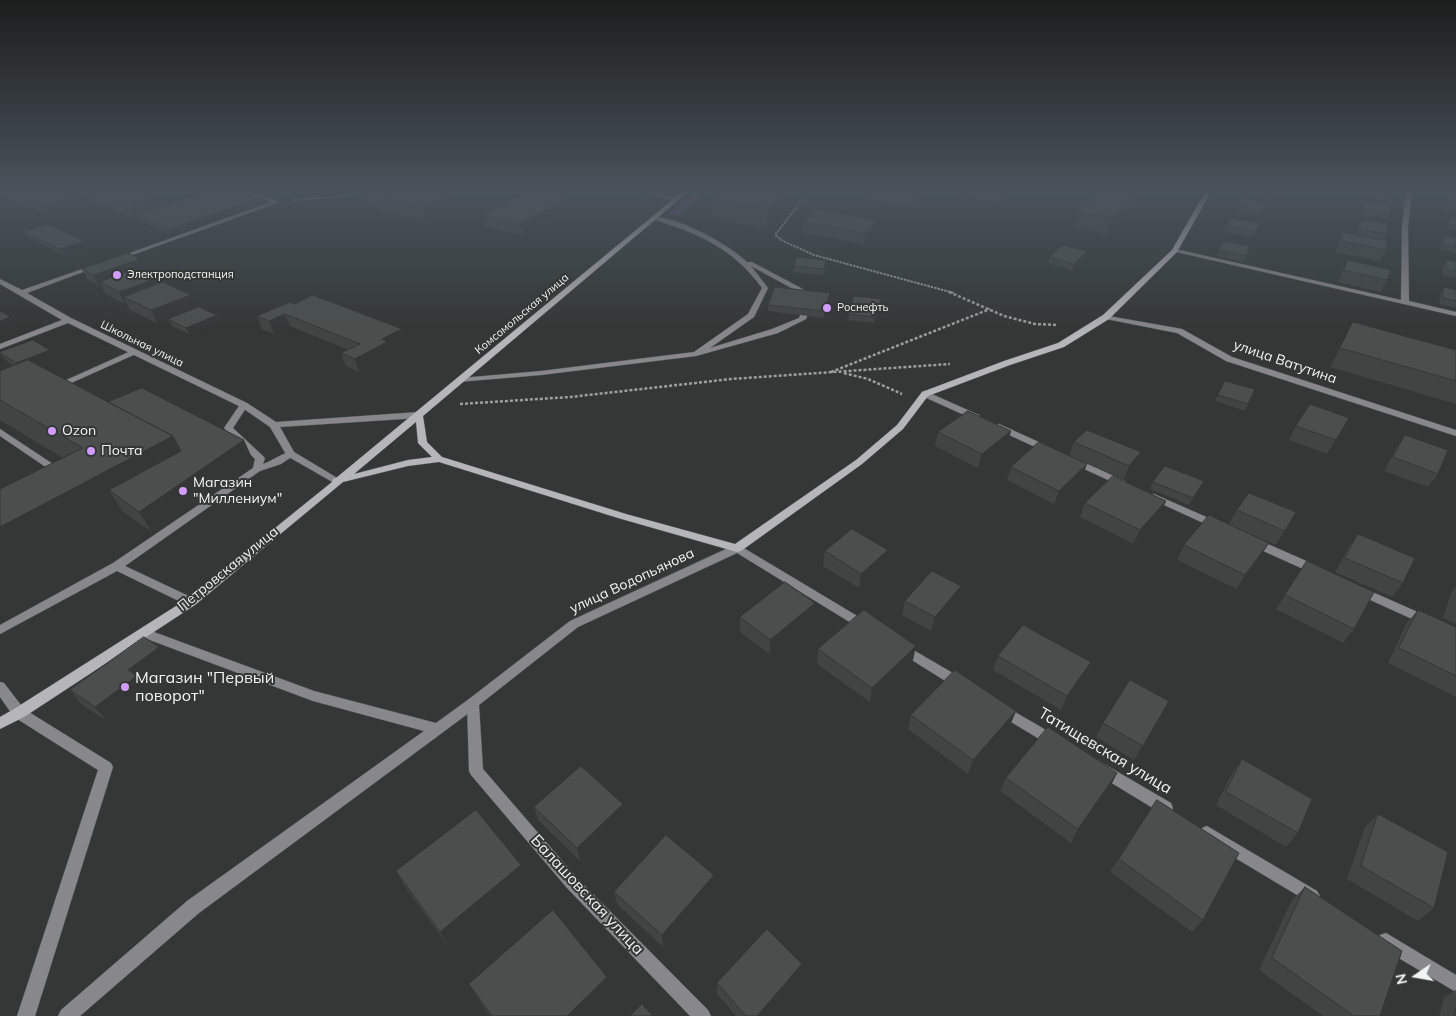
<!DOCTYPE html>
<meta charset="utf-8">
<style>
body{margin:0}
#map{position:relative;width:1456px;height:1016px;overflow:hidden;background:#333735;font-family:Mulish,sans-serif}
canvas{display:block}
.north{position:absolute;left:1391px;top:951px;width:50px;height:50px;-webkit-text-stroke:4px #333735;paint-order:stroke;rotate:258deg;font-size:14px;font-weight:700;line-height:20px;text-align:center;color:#f1f4f3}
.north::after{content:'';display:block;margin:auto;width:18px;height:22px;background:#f1f4f3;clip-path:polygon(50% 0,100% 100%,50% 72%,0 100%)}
</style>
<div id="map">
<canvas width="1456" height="1016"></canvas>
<div class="north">N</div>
</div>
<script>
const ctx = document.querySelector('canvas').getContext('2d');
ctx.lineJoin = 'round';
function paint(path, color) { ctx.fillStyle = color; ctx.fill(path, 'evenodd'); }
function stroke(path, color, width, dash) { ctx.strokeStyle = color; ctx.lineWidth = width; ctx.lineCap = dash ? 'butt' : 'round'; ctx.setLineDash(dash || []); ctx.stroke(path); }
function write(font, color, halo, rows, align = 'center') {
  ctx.font = font + ' Mulish,sans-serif'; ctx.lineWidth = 4; ctx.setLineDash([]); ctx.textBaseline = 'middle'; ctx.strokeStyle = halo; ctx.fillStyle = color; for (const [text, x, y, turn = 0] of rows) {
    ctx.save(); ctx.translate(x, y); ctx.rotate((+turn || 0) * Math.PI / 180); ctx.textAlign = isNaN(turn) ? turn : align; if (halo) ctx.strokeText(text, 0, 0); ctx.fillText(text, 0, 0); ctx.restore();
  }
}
const green = new Path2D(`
 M695 192H706L678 216 668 214Z`);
const pathFar1 = new Path2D(`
 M807 194 775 235 783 241 814 255 954 293
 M293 200 360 195 367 192`);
const path = new Path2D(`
 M949 292 1004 316 1035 324 1058 325
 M831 372 990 309
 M844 373 868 379 902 394
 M460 404 570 397 731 379 950 364`);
const lane = new Path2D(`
 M653 217C677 216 730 245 747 262H752L814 295 816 296 806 319 778 333 696 356 541 375 458 382V378H461L541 371 694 352 748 314 762 288C733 248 699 234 653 219ZM751 266 808 297 799 318 772 329 710 348 754 317 768 288Z
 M131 351H137L138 353 60 388H57L53 386Z
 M244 402 248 405 233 428 263 456 265 458 263 464C272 461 285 451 293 452L295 454 293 456 281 464 260 471 125 566 195 599 197 602 195 605H187L117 571 0 634V625L113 563 253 468 255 459 224 428 241 403Z
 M0 429 62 470 64 472 62 474H56L0 436Z
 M143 628 314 691 436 723 469 699 473 698 477 699 479 703 477 707 199 913 80 1016H58L61 1010 187 901 424 731 313 701 139 636 137 633 139 630Z
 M0 682 4 683 24 709 111 763 113 767 35 1016H17L98 770 14 717 0 697Z`);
const street = new Path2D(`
 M245 192H253L280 202 121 259 116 258 271 202Z
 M643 192H654L680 199 677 201Z
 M1406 192H1412L1408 227 1409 301 1456 312V316L1172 251 1175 249 1401 300 1402 227Z
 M94 265 99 266 27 293 71 318 247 403 276 422 419 412 423 415 419 418 280 427 294 452 339 479 341 481 339 483 336 484 287 456 270 427 241 407 68 323 0 349V344L62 320 0 284V279L22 290Z
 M1103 315 1182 329 1232 357 1456 430V436L1226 361 1177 333 1106 319 1102 317Z
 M925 391 979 415 980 417 979 419H973L922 396V392Z
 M999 424 1052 448 1054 450 1052 452H1046L996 429 995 427 996 425Z
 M1074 458 1125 481 1127 483 1125 485H1119L1071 463 1069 461 1071 459Z
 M1154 494 1220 523 1221 525 1216 528 1212 527 1151 499 1149 497 1151 495Z
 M1254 538 1320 567 1321 570 1320 573H1312L1250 545 1249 542Z
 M737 544 869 623 871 626 869 629 865 630 861 629 737 553 578 627 479 705 483 769 577 878 708 1010 711 1016H690L567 888 471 775 469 771 467 703 469 699 570 621Z
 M1361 587 1429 617 1431 620 1429 623 1425 624 1421 623 1357 594 1355 591 1357 588Z
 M903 644 963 679 965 683 963 687 959 688 955 687 899 652 897 649 899 646Z
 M1003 705 1171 803 1173 808 1171 813 1166 815 1161 813 998 714 997 710 998 706Z
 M1207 826 1317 891 1320 896 1317 901 1312 904 1202 838 1200 833 1202 828Z
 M1386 933 1456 975V992L1380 947 1378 941 1380 935Z`);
const secondary = new Path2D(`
 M682 192H688L423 416 427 442 442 457 626 514 735 544 856 460 897 425 922 392 1004 361 1058 343 1103 315 1172 250 1205 192H1211L1177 252 1109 319 1064 347 1010 365 928 396 903 429 862 464 741 551 737 552 618 518 439 462 408 466 343 482 195 605 24 717 0 729V717L14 709 187 599 332 482 333 479 336 478ZM416 422 418 443 432 457 408 460 354 474Z`);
const wall = new Path2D(`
 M3 192H148L158 196 163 206 256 199 258 205 171 234 93 202 48 215 6 198Z
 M362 192H464L455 196 457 207 426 222 366 206Z
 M869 192H927L926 201 916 209 868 199Z
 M940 192H1011L1001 204Z
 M1248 192H1284L1281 199 1248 193Z
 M1363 192H1392V195L1389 201 1362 196Z
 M1451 196 1456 197V212L1446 210 1448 201Z
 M568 197 569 208 522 235 485 227 483 216Z
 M1242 198 1266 203 1261 216 1237 212Z
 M711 199 794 201 767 228 711 219Z
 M1367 201 1390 214 1387 219 1362 215 1364 207Z
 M1141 202 1107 234 1074 227 1079 211Z
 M1451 217 1456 218V231L1447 230V222Z
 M1230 218 1256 232 1254 237 1224 232Z
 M1361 220 1387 234 1384 240 1357 235 1358 225Z
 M804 222 876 231 864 244 803 233Z
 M23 232 85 241 88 246 63 255 26 237Z
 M1343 232 1386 250 1380 261 1336 252 1338 244Z
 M1445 236 1456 238V253L1440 250 1442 241Z
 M1224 241 1250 246 1243 262 1217 256Z
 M1087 251 1085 256 1072 270 1048 263 1050 257Z
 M1348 260 1387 280 1381 292 1338 282Z
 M1447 260 1456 262V278L1442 275 1443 266Z
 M794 266H826L823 275 793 272Z
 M82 269 145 271 136 274 152 286 196 307 157 323 130 310 127 304H125L106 294 102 286 100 287 88 280Z
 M1444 287 1456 290V308L1439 304 1441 293Z
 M830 293 829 299 824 318 768 311V305Z
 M881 299 880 305 874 323 848 320 849 314Z
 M290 302 405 341 390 350 391 354 359 372 346 366 341 353 348 350 290 326 274 334 262 329 257 316Z
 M217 315 219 321 189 334 172 326 168 319Z
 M1353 322 1456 350V404L1330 367Z
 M50 350 54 356 35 364 108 402 253 460 152 532 122 511 0 580 63 458 0 420V371L14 366 4 359 0 354V352Z
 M1225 381 1255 389 1245 411 1215 401Z
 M1349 418 1327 454 1289 440 1296 426Z
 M1011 431 1007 444 978 468 935 446 938 432Z
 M1405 435 1438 474 1428 487 1384 471 1396 449Z
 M1074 442 1141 452 1136 466 1124 479 1069 456Z
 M1011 467 1082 478 1054 504 1007 480Z
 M1204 481 1200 488 1189 505 1150 489 1153 482Z
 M1166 501 1159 515 1133 544 1080 517 1085 503Z
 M1237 510 1296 512 1276 545 1232 526 1260 557 1237 589 1177 560 1184 545 1229 524Z
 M1358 534 1403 583 1392 597 1335 572 1348 548Z
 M825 551 886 564 859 588 823 566Z
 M1307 561 1354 629 1343 643 1276 609Z
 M961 586 957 601 931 631 902 615 905 601Z
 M1456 587V624L1443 618 1452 591Z
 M1418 610 1456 627V697L1388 663 1406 624Z
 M740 617H814L770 654 740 632Z
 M159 647 169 661 142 682 148 690 107 721 82 705 70 690Z
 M818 649 913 660 870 702 817 664Z
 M998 656 1091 662 1084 677 1061 710 993 670Z
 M1169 701 1134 760 1096 737 1103 723Z
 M1016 711 1010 725 968 774 908 729 911 715Z
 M1242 759 1298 833 1286 847 1216 805 1232 773Z
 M1117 773 1110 787 1071 843 1000 791 1006 778Z
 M1157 800 1203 920 1192 932 1110 872Z
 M623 804 625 817 580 861 538 820 534 807Z
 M1378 814 1434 908 1418 921 1347 879 1365 827Z
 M396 871 526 878 447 945 403 884Z
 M714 875V888L663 947 617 904 614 892Z
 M1305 887 1380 1016H1323L1259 970 1292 900Z
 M800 976 766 1016H736L717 994V983Z
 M607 977 610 988 582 1016H490L476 996 469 984Z
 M1456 990V1016H1439L1444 997Z`);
const shadedWall = new Path2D(`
 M85 192H88L93 202 48 215 42 205Z
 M439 192H464L455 196 457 207 426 222 422 206Z
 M784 192H794V201L767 228 768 208Z
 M925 192H927L926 201 916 209 918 198Z
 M1004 192H1011L1001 204Z
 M1140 192H1145L1141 202 1107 234 1112 218Z
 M158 196 165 212 136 215 139 220 131 204Z
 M568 197 569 208 522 235 520 224Z
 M256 199 258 205 171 234 169 229Z
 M877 220 876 231 864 244 865 233Z
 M85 241 88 246 63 255 60 249Z
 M1087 251 1085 256 1072 270 1074 264Z
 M140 259 145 271 105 285 100 282 102 286 100 287 93 275Z
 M826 260V266L823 275 824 269Z
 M150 281 156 293 124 297 127 304H125L119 292Z
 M830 293 829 299 824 318V311Z
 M191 295 196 307 157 323 151 310Z
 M881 299 880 305 874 323 875 317Z
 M285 314 290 326 274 334 269 321Z
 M217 315 219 321 189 334 186 328Z
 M11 317 19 330 0 337V321Z
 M402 329 405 341 390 350 391 354 359 372 355 359 382 339Z
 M50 350 54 356 20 370 16 363Z
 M1011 431 1007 444 978 468 982 454Z
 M173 436 192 471 109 490 122 511 0 580V527Z
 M244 440 253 460 152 532 139 512Z
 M1141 452 1136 466 1124 479 1129 466Z
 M1087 464 1082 478 1054 504 1059 491Z
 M1166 501 1159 515 1133 544 1140 530Z
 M1269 543 1260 557 1237 589 1245 575Z
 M888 550 886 564 859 588 861 574Z
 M961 586 957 601 931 631 935 617Z
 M815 603 814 617 770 654V640Z
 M916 646 913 660 870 702 872 688Z
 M159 647 169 661 142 682 148 690 107 721 95 707 128 670Z
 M1091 662 1084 677 1061 710 1067 696Z
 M1016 711 1010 725 968 774 973 760Z
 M1117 773 1110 787 1071 843 1078 829Z
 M623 804 625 817 580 861 577 848Z
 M521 865 526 878 447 945 440 932Z
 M714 875V888L663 947 662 935Z
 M0 914 14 942 0 952Z
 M802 964 800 976 766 1016H757Z
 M607 977 610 988 582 1016H567Z`);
const building = new Path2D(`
 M11 192H85L42 205Z
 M99 192H148L158 196 131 204Z
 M208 192H236L256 199 169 229 136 215Z
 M367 192H452L422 206Z
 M528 192H543L568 197 520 224 483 216Z
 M719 192H784L768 208 711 199Z
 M887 192H925L918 198Z
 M1101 192H1140L1112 218 1079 211Z
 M1273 192H1284L1283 194Z
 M1373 192H1392V195Z
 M1451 196 1456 197V206L1449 205Z
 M1242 198 1266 203 1263 211 1239 206Z
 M1367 201 1392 206 1390 214 1365 209Z
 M817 209 877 220 865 233 804 222Z
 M1451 217 1456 218V225L1450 224Z
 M1230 218 1259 223 1256 232 1227 226Z
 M1361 220 1388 224 1387 234 1360 229Z
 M48 224 85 241 60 249 23 232Z
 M1343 232 1387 241 1386 250 1342 241Z
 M1445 236 1456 238V247L1444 244Z
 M1224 241 1250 246 1246 256 1219 250Z
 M1063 245 1087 251 1074 264 1050 257Z
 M128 253 140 259 93 275 82 269Z
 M797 257 826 260 824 269 794 266Z
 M1348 260 1391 270 1387 280 1344 270Z
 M1447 260 1456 262V272L1446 269Z
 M130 271 150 281 119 292 100 282Z
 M163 282 191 295 151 310 124 297Z
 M775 287 830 293 824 311 768 305Z
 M1444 287 1456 290V301L1443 298Z
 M313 295 402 329 382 339 387 342 355 359 341 353 360 344 285 314 269 321 257 316 290 302 294 304Z
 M854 296 881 299 875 317 849 314Z
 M199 307 217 315 186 328 168 319Z
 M0 311 11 317 0 321Z
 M1353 322 1456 350V381L1340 348Z
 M33 340 50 350 16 363 0 353V352Z
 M28 360 173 436 0 527V489L83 448 0 400V371Z
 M1225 381 1255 389 1248 404 1218 395Z
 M142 388 244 440 139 512 109 490 181 451 173 436 108 402Z
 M1310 404 1349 418 1336 440 1296 426Z
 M968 411 1011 431 982 454 938 432Z
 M1087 430 1141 452 1129 466 1074 442Z
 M1405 435 1448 450 1438 474 1393 457Z
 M1039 442 1087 464 1059 491 1011 467Z
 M1165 466 1204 481 1193 498 1153 482Z
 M1113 476 1166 501 1140 530 1085 503Z
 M1249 493 1296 512 1285 531 1237 510Z
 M1209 515 1269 543 1245 575 1184 545Z
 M852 529 888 550 861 574 825 551Z
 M1358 534 1415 558 1403 583 1345 558Z
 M1307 561 1374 592 1354 629 1285 595Z
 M932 571 961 586 935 617 905 601Z
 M785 582 815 603 770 640 740 617Z
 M864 610 916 646 872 688 818 649Z
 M1418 610 1456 627V676L1399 648Z
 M1023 625 1091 662 1067 696 998 656Z
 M144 637 159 647 128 670 137 676 95 707 70 690Z
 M955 670 1016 711 973 760 911 715Z
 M1130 680 1169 701 1143 746 1103 723Z
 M1048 727 1117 773 1078 829 1006 778Z
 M1242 759 1312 799 1298 833 1226 792Z
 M581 766 623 804 577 848 534 807Z
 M1157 800 1239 853 1203 920 1119 859Z
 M476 810 521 865 440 932 396 871Z
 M1378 814 1448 852 1434 908 1361 866Z
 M666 835 714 875 662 935 614 892Z
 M1305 887 1402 951 1380 1016H1354L1272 958Z
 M553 910 607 977 567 1016H492L469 984Z
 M767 929 802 964 757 1016H746L717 983Z
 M642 1004 653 1016H630Z
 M1456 1008V1016H1454Z`);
const markers = [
 [117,275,5,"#d29cfd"],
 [827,308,5,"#d29cfd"],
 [52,431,5,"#d29cfd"],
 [91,451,5,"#d29cfd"],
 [183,491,5,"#d29cfd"],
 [125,687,5,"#d29cfd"]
];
const farPoinames = [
 ["Электроподстанция",127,275],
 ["Роснефть",837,308]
];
const farStreetnames = [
 ["Комсомольская улица",522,314,-40],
 ["Школьная улица",142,344,26]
];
const streetNames = [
 ["улица Ватутина",1285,362,19],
 ["Петровская улица",228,569,-39],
 ["улица Водопьянова",632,581,-25]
];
const poiNames = [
 ["Ozon",62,431],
 ["Почта",101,451],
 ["Магазин",193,483],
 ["\"Миллениум\"",193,499]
];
const nearPoinames = [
 ["Магазин \"Первый",135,678],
 ["поворот\"",135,696]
];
const nearStreetnames = [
 ["Татищевская улица",1105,751,31],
 ["Балашовская улица",587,895,47]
];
paint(green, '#5e4272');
stroke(lane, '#515553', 1);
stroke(street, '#515553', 1);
stroke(secondary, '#515553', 1);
stroke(pathFar1, '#9b9f9d', 2, [2.5, 1]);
stroke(path, '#9b9f9d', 2.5, [3, 2]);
paint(lane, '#888789');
paint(street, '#888789');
paint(secondary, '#b6b5b8');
paint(wall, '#404442');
paint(shadedWall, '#343736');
paint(building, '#4a4f4d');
stroke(building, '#343736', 1);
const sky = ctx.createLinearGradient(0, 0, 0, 334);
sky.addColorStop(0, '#1c1e1d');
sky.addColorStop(0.57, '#4a535c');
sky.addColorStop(1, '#4a535c00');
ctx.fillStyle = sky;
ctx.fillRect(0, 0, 1456, 334);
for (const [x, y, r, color] of markers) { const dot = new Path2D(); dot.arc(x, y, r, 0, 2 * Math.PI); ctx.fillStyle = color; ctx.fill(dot); stroke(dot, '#333735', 2); }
write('11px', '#f1f4f3', '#333735', farPoinames, 'left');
write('11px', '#f1f4f3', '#333735', farStreetnames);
write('14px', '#f1f4f3', '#333735', streetNames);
write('14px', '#f1f4f3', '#333735', poiNames, 'left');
write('16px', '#f1f4f3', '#333735', nearPoinames, 'left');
write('16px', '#f1f4f3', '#333735', nearStreetnames);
</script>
